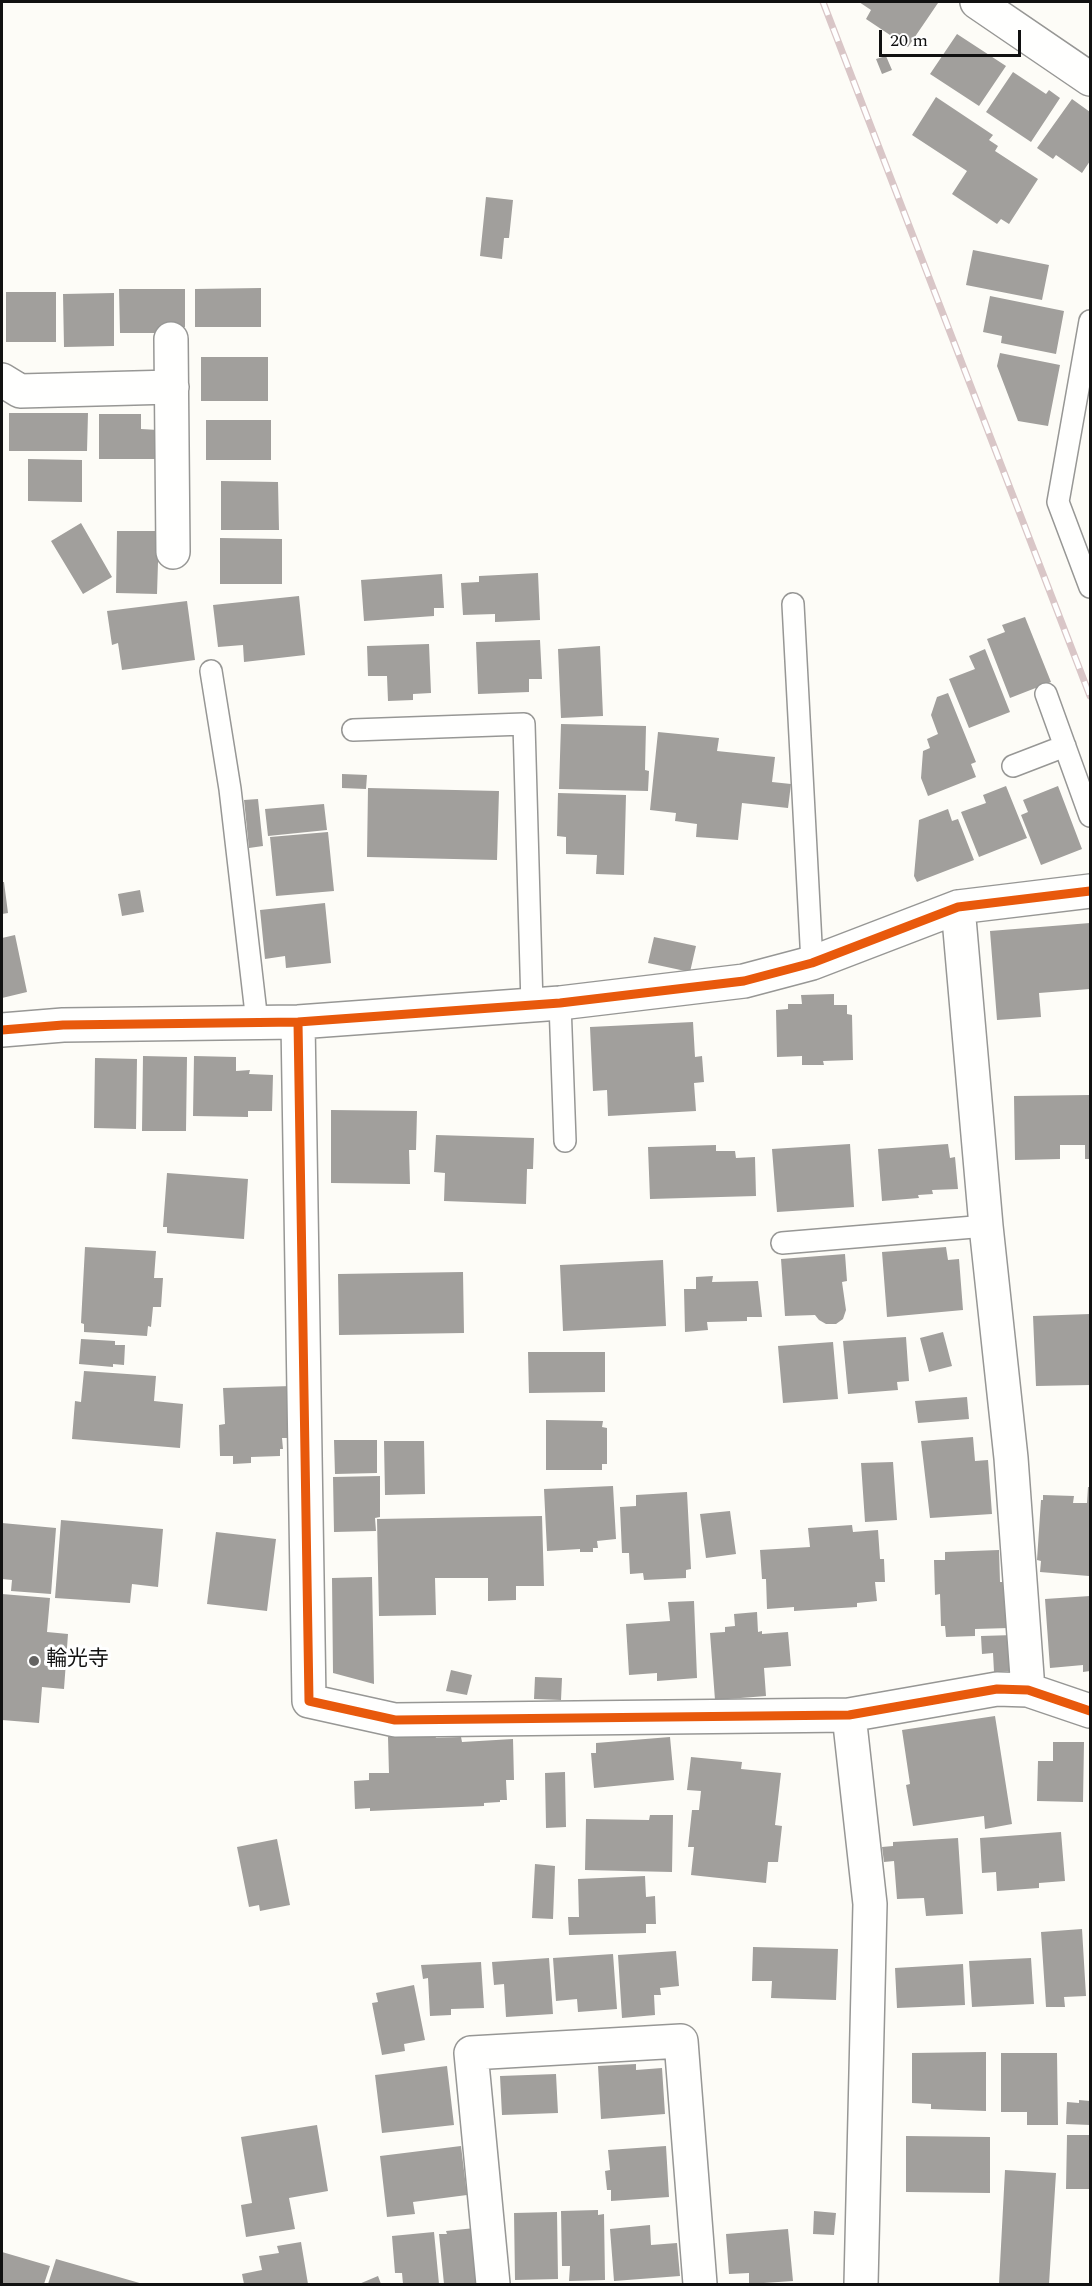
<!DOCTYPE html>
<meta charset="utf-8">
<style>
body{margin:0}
#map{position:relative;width:1092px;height:2286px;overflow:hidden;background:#fdfcf7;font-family:Spectral,serif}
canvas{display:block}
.frame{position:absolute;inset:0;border:3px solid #111;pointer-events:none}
.scale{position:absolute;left:879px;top:30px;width:142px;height:27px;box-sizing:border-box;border:3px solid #111;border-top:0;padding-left:8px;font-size:18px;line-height:21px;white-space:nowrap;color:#111;-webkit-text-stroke:4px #fff;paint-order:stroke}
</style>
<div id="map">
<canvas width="1092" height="2286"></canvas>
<div class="frame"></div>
<div class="scale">20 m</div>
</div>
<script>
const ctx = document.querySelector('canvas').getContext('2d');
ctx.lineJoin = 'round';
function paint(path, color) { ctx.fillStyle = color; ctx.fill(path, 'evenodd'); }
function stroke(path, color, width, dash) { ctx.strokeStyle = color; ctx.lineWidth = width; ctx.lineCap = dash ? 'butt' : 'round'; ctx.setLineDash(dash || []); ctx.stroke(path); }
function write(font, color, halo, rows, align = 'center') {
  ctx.font = font + ' Spectral,"Noto Sans JP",serif'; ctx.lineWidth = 6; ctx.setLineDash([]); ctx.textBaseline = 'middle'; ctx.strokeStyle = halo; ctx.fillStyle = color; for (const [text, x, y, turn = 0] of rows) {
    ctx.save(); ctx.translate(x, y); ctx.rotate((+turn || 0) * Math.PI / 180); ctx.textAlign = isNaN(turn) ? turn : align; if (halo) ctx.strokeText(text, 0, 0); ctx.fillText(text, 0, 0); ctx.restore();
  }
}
const building = new Path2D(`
 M859 2H935L938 3 908 47 866 19 871 10Z
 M957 34 1006 66 979 106 930 74Z
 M886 56 892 70 882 74 876 59Z
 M1013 72 1046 94 1049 90 1060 98 1031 142 986 112Z
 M936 97 993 135 989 140 998 146 995 151 1038 179 1009 224 1001 219 997 224 952 194 967 171 912 135Z
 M1072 99 1090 112V161L1082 173 1056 155 1053 159 1037 148Z
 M486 197 513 200 509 238H504L502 259 480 256Z
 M973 250 1049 265 1042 300 966 285Z
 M261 288V327H195V289Z
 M119 289H185V327H158V333H120Z
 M6 292H56V342H6Z
 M114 293V346L64 347 63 294Z
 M990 296 1064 311 1056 354 1001 343 1002 336 983 332Z
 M1000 353 1060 365 1048 426 1018 421 997 366Z
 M201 357H268V401H201Z
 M9 413H88L87 451H9Z
 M99 414H141V429L158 430V459H99Z
 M206 420H271V460H206Z
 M28 459 82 460V502L28 501Z
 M221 481 278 482 279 530H221Z
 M81 523 112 577 83 594 51 541Z
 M117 531H159L157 594 116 593Z
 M220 538 282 539V584H220Z
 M538 573 540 620 495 622V614L463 615 461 583 479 582V576Z
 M442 574 444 608H434V616L364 621 361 580Z
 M299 596 305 655 244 662 243 645 218 647 213 605Z
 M187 601 195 660 122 670 118 643 112 645 107 611Z
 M1025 617 1051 682 1010 698 987 639 1005 632 1002 625Z
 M540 640 542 679H529V692L478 694 476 642Z
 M429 644 431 693 413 694V700L388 701 387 676H368L367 646Z
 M600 646 603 716 561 718 558 649Z
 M985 649 1010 712 969 728 949 679 975 669 969 656Z
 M948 693 976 762 971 764 976 777 928 796 921 778 923 751 930 748 927 739 938 734 931 715 937 697Z
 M561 724 646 726 645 770 649 771 648 791 559 789Z
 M658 732 719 738 717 751 775 757 772 782 791 784 788 808 742 803 738 840 696 837 697 824 675 821 676 813 650 810Z
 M342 774 367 775 366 789 342 788Z
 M1006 786 1027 838 979 857 961 812 986 803 983 795Z
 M1058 786 1082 849 1041 865 1021 815 1028 812 1023 800Z
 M368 788 499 791 497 860 367 857Z
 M558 793 626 795 624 875 596 874 597 855 566 854V837L557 836Z
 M258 799 263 846 249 848 244 800Z
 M324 804 327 830 268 836 265 809Z
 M948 809 952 821 958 819 974 860 917 882 914 876 919 820Z
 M328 832 334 891 276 896 270 837Z
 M2 882H4L8 913 2 914Z
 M140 890 144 912 122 916 118 894Z
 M325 903 331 963 286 968 285 956 265 959 260 910Z
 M1090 923V989L1039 993 1041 1017 997 1020 990 931Z
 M15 935 27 992 2 998V938Z
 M654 937 696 946 690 972 648 963Z
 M834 994V1005H847V1014L852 1015 853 1060 823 1061 824 1065H802V1056L777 1057 776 1010 788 1009V1004H802L801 995Z
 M693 1022 695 1057 702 1056 704 1082 694 1083 696 1111 608 1116 607 1090 593 1091 590 1027Z
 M143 1056 187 1057 186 1131H142Z
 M194 1056 236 1057V1071L250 1070 249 1074 273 1075 272 1111H248V1117L193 1116Z
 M95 1058 137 1059 136 1129 94 1128Z
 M1090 1095V1159H1085V1145H1060V1159L1015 1160 1014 1096Z
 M331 1110 417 1111 416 1150H409L410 1184 331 1183Z
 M436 1135 534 1138 533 1169H527L526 1204 444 1201 445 1173 434 1172Z
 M850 1144 854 1207 777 1212 772 1149Z
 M948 1144 950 1158 955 1157 958 1189 932 1190 933 1194 918 1195 919 1198 882 1201 878 1149Z
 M716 1145V1151H735L736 1158 755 1157 756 1196 650 1199 648 1147Z
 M167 1173 248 1179 244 1239 167 1233V1227H163Z
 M85 1247 156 1251 154 1278H163L161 1307H153L151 1327 148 1326 147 1336 84 1332V1324L81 1323Z
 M946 1247 948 1260 959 1259 963 1310 887 1317 882 1252Z
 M845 1254 847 1281 842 1282 846 1310 843 1319 836 1324H826L819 1320 815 1315 785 1316 781 1259Z
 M663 1260 666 1326 563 1331 560 1265Z
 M463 1272 464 1333 339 1335 338 1274Z
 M713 1276 712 1282 758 1281 762 1317H747V1321L707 1322 708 1330 685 1332 684 1289H696V1277Z
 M1090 1314V1385L1036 1386 1033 1316Z
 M943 1332 952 1366 929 1372 920 1338Z
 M906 1337 909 1381 897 1382 898 1390 848 1394 843 1341Z
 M81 1339 115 1341V1345H125L124 1365 113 1364V1367L79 1364Z
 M833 1342 838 1399 783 1403 778 1346Z
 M528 1352H605V1392L529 1393Z
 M84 1371 156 1376 154 1401 183 1404 180 1448 72 1439 75 1401 81 1402Z
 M292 1386 294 1438H282L283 1449H280V1456L251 1457V1463L233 1464V1456H220L219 1425 225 1424 223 1388Z
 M967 1397 969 1419 918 1423 915 1401Z
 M546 1420 603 1421 602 1427 607 1428V1464H602V1470H546Z
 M973 1437 975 1461 988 1460 992 1514 930 1518 921 1441Z
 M334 1440H377V1473L335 1474Z
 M384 1441H424L425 1494 385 1495Z
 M893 1462 897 1520 865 1522 861 1463Z
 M380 1476V1517L375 1518 376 1531 334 1532 333 1477Z
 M613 1486 616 1539 597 1541 598 1548H593V1552H580V1549L547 1551 544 1489Z
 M1088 1487H1090V1570H1089V1576L1040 1572 1041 1561 1037 1560 1041 1500H1043V1495L1074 1496 1073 1503H1087Z
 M687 1492 691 1569 686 1570V1578L644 1580 643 1573 630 1574 629 1553H622L620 1507 636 1506V1495Z
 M730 1511 736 1554 706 1558 700 1514Z
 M542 1516 544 1586H516V1600L488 1601V1578H435L436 1615 379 1616 377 1519Z
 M61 1520 163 1529 158 1587 132 1584 130 1603 55 1598Z
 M2 1523 56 1528 51 1594 11 1591 12 1580 2 1579Z
 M852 1525 853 1532 878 1530 880 1559H884L885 1582H875L877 1601 857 1603V1607L794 1611V1607L767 1609 766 1579H762L760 1550 810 1547 808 1528Z
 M216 1532 276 1539 267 1611 207 1604Z
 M999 1550 1000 1582H1008L1009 1628 975 1629V1636L946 1637 945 1626H941L940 1594 935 1595 934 1560H945V1552Z
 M372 1577 374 1684 333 1673 332 1578Z
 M2 1594 50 1598 47 1632 68 1634 64 1689 42 1687 39 1723 2 1720Z
 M1090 1596V1671L1083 1672V1665L1050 1668 1045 1599Z
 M694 1601 697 1678 657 1681V1673L629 1675 626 1624 670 1621 668 1602Z
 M757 1612 758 1632 762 1631V1634L788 1632 791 1666 764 1668 766 1696 715 1700 710 1633 725 1632V1627L735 1626 734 1614Z
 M1014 1635 1016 1671 994 1672 993 1653 982 1654 981 1636Z
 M451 1670 472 1675 467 1695 446 1691Z
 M535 1677 562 1678 561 1700 534 1699Z
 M995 1716 1012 1824 985 1829 984 1816 913 1826 906 1785 910 1784 902 1730Z
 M435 1735 436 1738 461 1737 462 1742 513 1739 514 1780H506L507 1800H500V1802L484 1803V1806L370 1811V1808L355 1809 354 1781 369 1780V1773H389L388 1737Z
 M670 1737 674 1780 594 1788 591 1753H596V1743Z
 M1053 1742H1084L1083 1802 1037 1801 1038 1761H1053Z
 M691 1757 742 1762 741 1769 781 1773 775 1825 782 1826 778 1862H768L766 1883 691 1875 694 1847H688L692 1810H699L701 1791 687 1790Z
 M565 1772 566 1827 546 1828 545 1773Z
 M650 1815H673L672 1872 585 1870 586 1819 649 1820Z
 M1061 1832 1065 1881 1039 1883V1888L997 1891 996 1872 982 1873 980 1838Z
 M958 1838 963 1914 926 1916 924 1898 897 1899 894 1861 884 1862 882 1847 893 1846V1842Z
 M277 1839 290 1905 260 1911 259 1905 249 1907 237 1847Z
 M535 1864 555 1866 553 1919 532 1918Z
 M645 1876 646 1897 655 1896 656 1924H646V1933L569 1935 568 1917H579L578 1879Z
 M1082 1929 1086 1996 1064 1997 1065 2007H1046L1041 1932Z
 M753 1947 838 1949 836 2000 771 1998 772 1981H752Z
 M676 1951 679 1986 660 1988 661 1995H654L655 2015 622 2018 618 1955Z
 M613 1954 617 2009 578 2012 577 1999 556 2001 553 1958Z
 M549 1958 553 2014 506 2017 504 1984 494 1985 492 1962Z
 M1031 1958 1034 2004 972 2007 969 1961Z
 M481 1962 484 2008 451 2009V2015L430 2016 428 1978 423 1979 421 1965Z
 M963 1964 965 2005 897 2008 895 1968Z
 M414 1985 425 2040 404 2044 405 2051 382 2055 372 2003 378 2002 376 1993Z
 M986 2052V2111L931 2109V2104L912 2103V2053Z
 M1001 2053H1057L1058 2125H1027V2112H1001Z
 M636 2064V2070L662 2068 665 2114 601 2119 598 2066Z
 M447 2066 454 2125 382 2133 375 2075Z
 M556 2074 558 2113 502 2115 500 2076Z
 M1079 2100 1090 2101V2125L1066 2124 1067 2102 1079 2103Z
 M317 2125 328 2191 289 2198 295 2229 246 2237 241 2205 252 2203 241 2137Z
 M1067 2135H1090V2189H1066Z
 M906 2136 990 2137V2193L906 2192Z
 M461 2146 467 2195 413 2202 415 2214 387 2217 380 2156Z
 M666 2146 669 2197 611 2201V2190H607L605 2171 610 2170 608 2150Z
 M1005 2170 1056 2173 1049 2284H999Z
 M598 2210V2215L604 2214 605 2280 569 2281 570 2266H562L561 2211Z
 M814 2211 836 2213 834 2235 813 2234Z
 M557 2212 558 2279 515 2280 514 2213Z
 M650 2225 651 2245 677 2243 680 2276 614 2281 610 2229Z
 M475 2228 481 2284H444L439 2234H447L446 2231Z
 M788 2229 793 2281 749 2284V2273L729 2274 726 2234Z
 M434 2232 439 2284H403L402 2273H395L392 2236Z
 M301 2242 308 2284H244L242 2274 262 2270 259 2256 279 2253 277 2246Z
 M2 2252 50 2266 44 2284H2Z
 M56 2259 143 2284H48Z
 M378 2276 381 2284H359Z`);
const service = new Path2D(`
 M1090 321 1058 502 1090 587
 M793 604 812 963
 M211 671 230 789 257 1022
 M1046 694 1090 816
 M353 730 524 724 532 1005
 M1013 766 1065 746
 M560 1003 565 1141
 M782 1243 986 1226`);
const minor = new Path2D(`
 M977 2 1090 79
 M171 339 173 552
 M2 380 20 391 172 387
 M958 907 986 1226 1011 1458 1028 1690
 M298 1022 309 1701 395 1720 849 1715 997 1689 1028 1690 1090 1711
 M2 1030 63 1025 298 1022 560 1003 744 981 812 963 958 907 1090 891
 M849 1715 870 1904 861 2284
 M493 2284 471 2053 681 2041 700 2284`);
const rail = new Path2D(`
 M823 2 1090 696`);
const cycleway = new Path2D(`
 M298 1022 309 1701 395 1720 849 1715 997 1689 1028 1690 1090 1711
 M2 1030 63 1025 298 1022 560 1003 744 981 812 963 958 907 1090 891`);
const markers = [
 [34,1661,6,"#646362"]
];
const poiNames = [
 ["輪光寺",46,1661]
];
paint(building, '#a19f9c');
stroke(service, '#979795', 24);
stroke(minor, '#979795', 36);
stroke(service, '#fffffe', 21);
stroke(minor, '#fffffe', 33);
stroke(rail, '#d9c6c7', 7);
stroke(rail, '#fff', 4.5, [14]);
stroke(cycleway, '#e8590c', 9);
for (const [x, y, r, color] of markers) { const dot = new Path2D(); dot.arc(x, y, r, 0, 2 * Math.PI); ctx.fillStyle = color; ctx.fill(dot); stroke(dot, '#fff', 2); }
write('21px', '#111', '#fff', poiNames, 'left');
</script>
